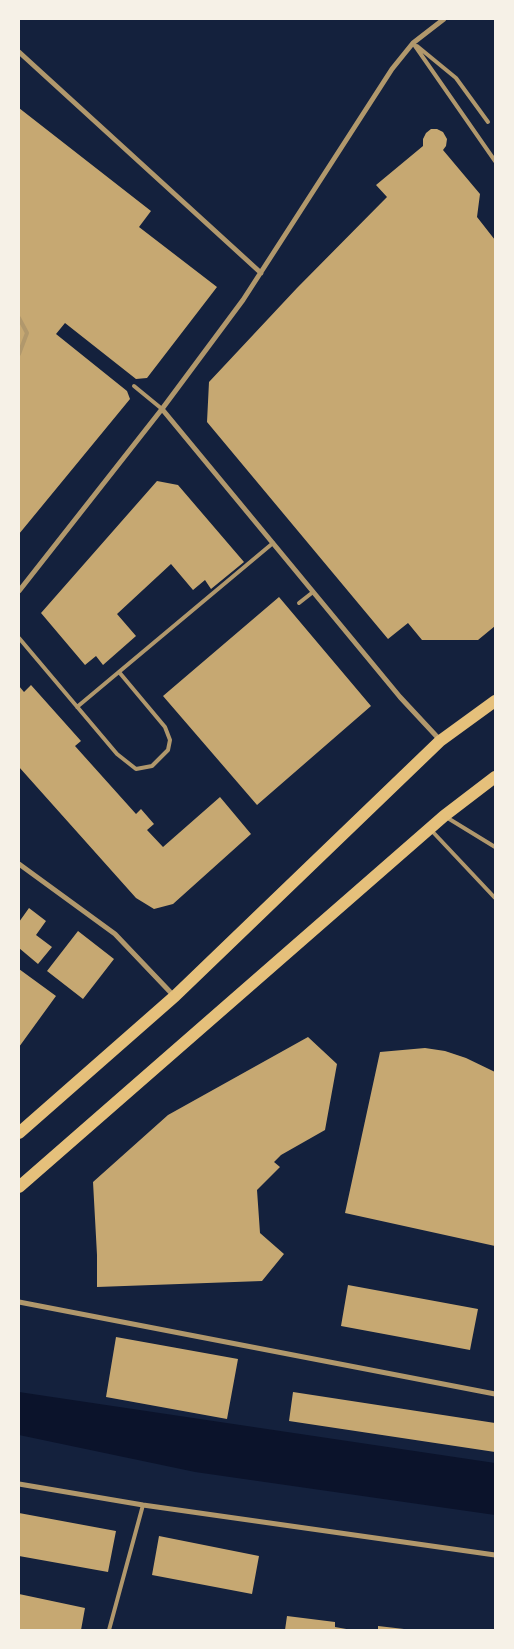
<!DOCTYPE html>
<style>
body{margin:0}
#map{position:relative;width:514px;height:1649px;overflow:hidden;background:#14213d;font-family:"Roboto Condensed",sans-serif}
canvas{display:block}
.frame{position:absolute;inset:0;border:20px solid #f6f1e7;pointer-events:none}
</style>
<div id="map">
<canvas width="514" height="1649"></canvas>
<div class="frame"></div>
</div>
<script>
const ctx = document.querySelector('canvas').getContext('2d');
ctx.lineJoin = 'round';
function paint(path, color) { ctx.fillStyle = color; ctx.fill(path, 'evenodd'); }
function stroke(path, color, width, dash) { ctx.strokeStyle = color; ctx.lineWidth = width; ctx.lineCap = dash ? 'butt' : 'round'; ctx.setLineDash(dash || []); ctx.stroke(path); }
const water = new Path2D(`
 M19 1392 495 1463V1515L195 1472 19 1435Z`);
const building = new Path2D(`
 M19 108 151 211 139 227 217 287 147 378 136 379 65 323 56 334 127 391 130 399 19 534Z
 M431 129H437L443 132 447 139 446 146 443 150 480 194 477 217 495 240V626L478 640H422L408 623 388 639 207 422 209 382 297 288 387 197 376 185 423 146V139L426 133Z
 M157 481 178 485 244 562 211 589 205 580 193 590 171 564 117 614 136 636 103 665 96 656 85 665 41 613Z
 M279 597 371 706 257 805 163 696Z
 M31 685 81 741 75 746 136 814 141 809 154 824 147 830 163 847 220 797 251 834 173 904 154 909 136 898 19 767V686L24 692Z
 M29 908 46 921 36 935 52 947 38 964 19 948V922Z
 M78 931 114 959 83 999 47 971Z
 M19 969 56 996 19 1047Z
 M308 1037 337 1064 325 1130 281 1155 274 1162 280 1167 257 1190 260 1233 284 1254 262 1281 97 1287V1255L93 1182 168 1115Z
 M425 1048 445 1051 466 1058 495 1072V1246L345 1213 380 1052Z
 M348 1285 478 1309 470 1350 341 1326Z
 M116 1337 238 1359 227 1419 106 1397Z
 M293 1392 495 1423V1452L289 1421Z
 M19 1513 116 1531 108 1572 19 1556Z
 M159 1536 259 1556 252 1594 152 1575Z
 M19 1594 85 1608 81 1630H19Z
 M287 1616 335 1622V1627L352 1630H285Z
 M378 1626 404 1629V1630H378Z`);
const service = new Path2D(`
 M413 43 495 161
 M417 46 456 78 488 122
 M19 318 27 333 19 354
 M134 386 162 409
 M299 603 313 592
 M19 638 117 754 136 769 152 766 168 750 170 740 165 727 119 672
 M77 707 273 543
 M446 817 495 847
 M431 830 495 898
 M109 1630 143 1505`);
const minor = new Path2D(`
 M19 52 261 273
 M162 409 400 697 440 740
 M19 591 162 409 243 300 392 69 413 43 444 19
 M19 864 115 934 174 996
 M19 1302 495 1394
 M19 1484 143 1505 495 1555`);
const primary = new Path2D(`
 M19 1133 175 996 440 741 495 701
 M19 1187 444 816 495 777`);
paint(water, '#0b132b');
paint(building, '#c6a872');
stroke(service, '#b1986c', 4);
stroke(minor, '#b1986c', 5);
stroke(primary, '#e5c07b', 12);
</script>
